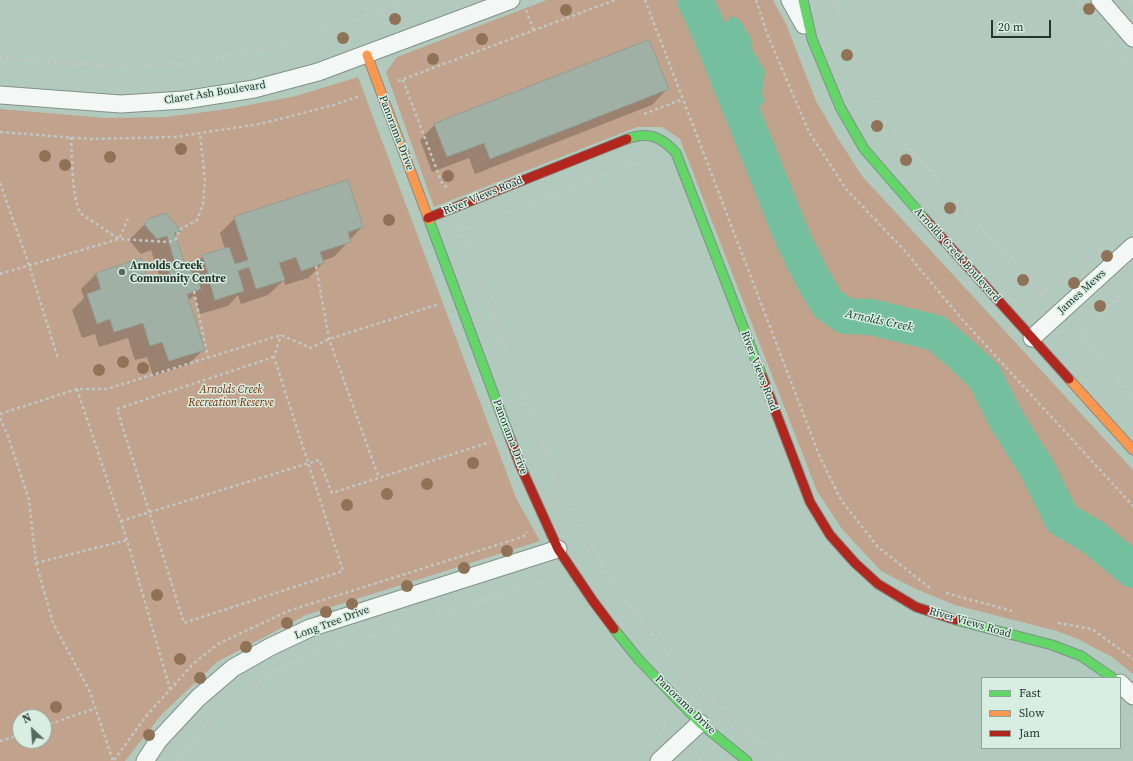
<!DOCTYPE html>
<style>
body{margin:0}
#map{position:relative;width:1133px;height:761px;overflow:hidden;background:#b2c9bd;font-family:"Source Serif 4",serif}
canvas{display:block}
.legend{position:absolute;left:981px;top:677px;width:140px;height:72px;box-sizing:border-box;background:#d9eee3;border:1px solid #91a49b;margin:0;padding:5px 7px;list-style:none;font-size:12px;color:#25362e}
.legend li{display:flex;align-items:center;gap:8px;height:20px}
.legend b{width:20px;border:1px solid #91a49b}
.north{position:absolute;left:12px;top:709px;width:40px;height:40px;box-sizing:border-box;background:#d9eee3;border:1px solid #91a49b;border-radius:50%;rotate:334deg;font-size:11px;font-weight:700;line-height:16px;text-align:center;color:#25362e}
.north::after{content:'';display:block;margin:auto;width:14px;height:18px;background:#566960;clip-path:polygon(50% 0,100% 100%,50% 72%,0 100%)}
.scale{position:absolute;left:991px;top:20px;width:60px;height:18px;box-sizing:border-box;border:2px solid #25362e;border-top:0;padding-left:5px;font-size:12px;line-height:14px;white-space:nowrap;color:#25362e;-webkit-text-stroke:3px #d9eee3;paint-order:stroke}
</style>
<div id="map">
<canvas width="1133" height="761"></canvas>
<ul class="legend">
<li><b style="height:5px;background:#63d668"></b>Fast</li>
<li><b style="height:5px;background:#ff974d"></b>Slow</li>
<li><b style="height:5px;background:#b3261e"></b>Jam</li>
</ul>
<div class="north">N</div>
<div class="scale">20 m</div>
</div>
<script>
const ctx = document.querySelector('canvas').getContext('2d');
ctx.lineJoin = 'round';
function paint(path, color) { ctx.fillStyle = color; ctx.fill(path, 'evenodd'); }
function stroke(path, color, width, dash) { ctx.strokeStyle = color; ctx.lineWidth = width; ctx.lineCap = dash ? 'butt' : 'round'; ctx.setLineDash(dash || []); ctx.stroke(path); }
function write(font, color, halo, rows, align = 'center') {
  ctx.font = font + ' "Source Serif 4",serif'; ctx.lineWidth = 3; ctx.setLineDash([]); ctx.textBaseline = 'middle'; ctx.strokeStyle = halo; ctx.fillStyle = color; for (const [text, x, y, turn = 0] of rows) {
    ctx.save(); ctx.translate(x, y); ctx.rotate((+turn || 0) * Math.PI / 180); ctx.textAlign = isNaN(turn) ? turn : align; if (halo) ctx.strokeText(text, 0, 0); ctx.fillText(text, 0, 0); ctx.restore();
  }
}
const green = new Path2D(`
 M547 0H773L786 24 816 101 837 137 862 176 1133 470V674L1112 657 1078 639 1057 631 955 605 916 589 881 571 842 529 817 491 680 139 662 127H637L434 207 386 72 397 57Z
 M358 77 516 498 540 541 306 615 217 662 162 714 125 761H0V109L105 118 166 117 228 109 296 96ZM20 717H44V741H20Z`);
const water = new Path2D(`
 M731 16 739 19 751 38 752 49 765 71 762 94 765 101 760 106 751 103 750 108H741L729 95 724 80 711 52V35L712 28 727 22Z`);
const shadow = new Path2D(`
 M667 89 652 105 475 174 469 158 432 172 420 140 435 124Z
 M235 218 362 227 334 257 322 261 323 263 308 278 285 285 284 280 268 295 241 304 238 295 228 306 200 314 194 295 188 301 204 349 188 365 153 376 147 357 135 360 128 338 99 347 95 334 82 338 72 310 84 298 81 289 96 274 149 285 153 284 152 282 159 275 151 250 141 254 129 240 145 224 180 231 174 236 184 266 190 269 203 256 225 249 220 233Z`);
const river = new Path2D(`
 M695 0 711 35 794 241 813 279 828 304 845 316 871 317 936 333 961 354 985 377 1006 419 1038 470 1062 519 1093 537 1133 570`);
const building = new Path2D(`
 M649 40 669 89 490 159 484 143 447 157 434 124Z
 M348 180 363 227 348 232 351 242 320 252 324 263 301 271 296 257 279 263 285 280 256 289 249 267 238 271 244 291 215 300 209 280 199 283 201 289 187 294 205 350 169 361 162 342 150 346 143 323 114 332 110 319 97 324 87 294 101 289 96 273 141 258 149 284 171 277 167 266 175 263 167 236 157 239 144 224 150 218 166 213 181 231 174 233 185 264 189 263 194 278 208 273 202 255 229 247 235 264 248 260 234 217Z`);
const path = new Path2D(`
 M645 0 819 455 841 500 878 547 930 588
 M756 0 768 36 809 132 846 189 904 250 960 317 1133 506
 M833 0 860 71 885 122 987 234 1039 287 1040 294 1046 301
 M1076 0 1098 33 1133 70
 M1131 0 1133 3
 M526 10 534 31
 M0 58 122 67 179 64 247 53 307 37 408 0
 M403 80 441 181 444 186 449 187
 M398 81 615 0
 M644 114 683 99
 M0 132 89 139 174 137 260 124 334 105 360 96
 M71 137 73 182 76 201 80 213 119 239 169 242 176 239 179 230 197 220 203 205 205 179 200 134
 M0 183 29 265 58 359
 M460 229 558 484 580 527 620 593 685 674 738 724 785 761
 M1122 229 1133 220
 M461 230 644 160 649 159
 M316 266 329 339 379 478
 M0 274 119 239 128 219
 M1133 284 1086 327 1082 338 1133 398
 M194 291 208 358
 M1040 294 1059 281 1111 239
 M1072 326 1078 332 1083 333
 M274 357 117 409 184 623 343 571 274 357 281 335
 M77 389 127 540 170 689
 M0 414 77 389H107L281 335 311 348 329 339 439 304
 M0 418 8 436 29 500 36 563 53 623 90 692 113 761
 M121 521 319 460 332 493 490 442
 M36 563 127 540
 M946 593 1012 611
 M1058 623 1092 629 1133 659
 M1125 714 1133 724
 M44 726 96 708
 M663 731 665 718
 M0 741 20 735
 M114 760 147 715 194 663 218 644 288 611 516 539 526 535 527 532
 M177 761 180 755 213 718 239 697 285 666 353 641 543 582 554 581
 M699 761 705 756`);
const street = new Path2D(`
 M790 0 804 25
 M1100 0 1133 38
 M0 95 121 104 184 100 254 89 318 72 511 0
 M1032 338 1133 246
 M1120 683 1133 696
 M145 761 158 741 198 698 233 668 270 647 310 628 558 549
 M659 761 700 723`);
const fast = new Path2D(`
 M803 0 812 39 840 107 864 149 924 218
 M627 139C648 131 662 137 676 153L762 376
 M429 220 510 438
 M956 620 1052 645 1081 656 1113 678
 M614 629 639 660 700 723 747 761`);
const slow = new Path2D(`
 M367 55 429 220
 M1069 379 1133 450`);
const jam = new Path2D(`
 M428 218 627 139
 M924 218 1069 379
 M762 376 810 502 830 535 855 563 878 584 916 607 956 620
 M510 438 520 465 558 549 593 601 614 629`);
const trees = [
 [1089,9],
 [566,10],
 [395,19],
 [343,38],
 [482,39],
 [847,55],
 [433,59],
 [877,126],
 [181,149],
 [45,156],
 [110,157],
 [906,160],
 [65,165],
 [448,176],
 [950,208],
 [389,220],
 [1107,256],
 [1023,280],
 [1074,283],
 [1100,306],
 [123,362],
 [143,368],
 [99,370],
 [473,463],
 [427,484],
 [387,494],
 [347,505],
 [507,551],
 [464,568],
 [407,586],
 [157,595],
 [352,604],
 [326,612],
 [287,623],
 [246,647],
 [180,659],
 [200,678],
 [56,707],
 [149,735]
];
const markers = [
 [122,272,4,"#566960"]
];
const streetNames = [
 ["Claret Ash Boulevard",215,93,-9],
 ["Panorama Drive",396,133,69],
 ["River Views Road",483,196,-22],
 ["Arnolds Creek Boulevard",957,255,48],
 ["James Mews",1082,292,-42],
 ["River Views Road",759,371,69],
 ["Panorama Drive",510,437,69],
 ["Long Tree Drive",332,623,-20],
 ["River Views Road",970,623,16],
 ["Panorama Drive",685,705,44]
];
const poiNames = [
 ["Arnolds Creek",130,266],
 ["Community Centre",130,279]
];
const parkNames = [
 ["Arnolds Creek",231,390],
 ["Recreation Reserve",231,403]
];
const waterNames = [
 ["Arnolds Creek",879,321,12]
];
paint(green, '#c1a28c');
paint(water, '#74bf9e');
paint(shadow, '#0003');
stroke(river, '#74bf9e', 36);
paint(building, '#a0b0a5');
stroke(building, '#909f94', 1);
stroke(street, '#809189', 19);
stroke(fast, '#809189', 11);
stroke(slow, '#809189', 11);
stroke(jam, '#809189', 11);
stroke(path, '#c1c7c5', 2.5, [3, 3]);
stroke(street, '#f3f7f5', 17);
stroke(fast, '#63d668', 9);
stroke(slow, '#ff974d', 9);
stroke(jam, '#b3261e', 9);
ctx.fillStyle = '#907256';
for (const [x, y] of trees) { ctx.beginPath(); ctx.arc(x, y, 6, 0, 2 * Math.PI); ctx.fill(); }
for (const [x, y, r, color] of markers) { const dot = new Path2D(); dot.arc(x, y, r, 0, 2 * Math.PI); ctx.fillStyle = color; ctx.fill(dot); stroke(dot, '#d9eee3', 1.5); }
write('11px', '#25362e', '#d9eee3', streetNames);
write('bold 11px', '#25362e', '#d9eee3', poiNames, 'left');
write('italic 11px', '#742a02', '#d9eee3', parkNames);
write('italic 12px', '#184230', '#d9eee3', waterNames);
</script>
